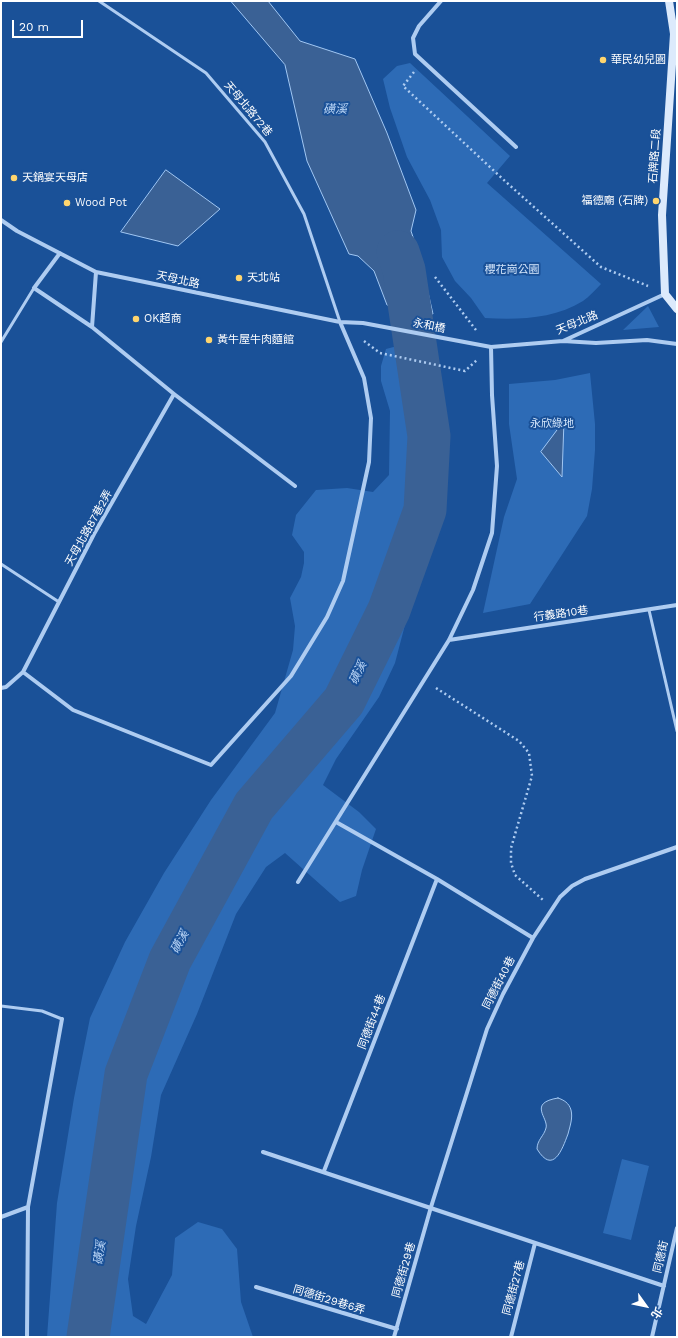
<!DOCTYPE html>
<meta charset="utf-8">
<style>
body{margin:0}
#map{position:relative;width:678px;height:1338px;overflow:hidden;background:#1a5198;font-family:"Work Sans","Noto Sans TC",sans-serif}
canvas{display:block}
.frame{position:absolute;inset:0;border:2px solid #fff;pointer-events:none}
.north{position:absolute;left:626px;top:1286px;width:40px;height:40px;-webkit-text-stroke:3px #1a5198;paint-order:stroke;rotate:123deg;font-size:11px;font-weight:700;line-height:16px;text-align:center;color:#fff}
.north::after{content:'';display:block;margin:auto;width:14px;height:18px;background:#fff;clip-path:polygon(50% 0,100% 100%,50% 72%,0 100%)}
.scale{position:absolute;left:12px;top:20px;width:71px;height:18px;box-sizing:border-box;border:2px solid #fff;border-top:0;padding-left:5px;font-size:12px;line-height:14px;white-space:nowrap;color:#fff;-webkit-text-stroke:3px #1a5198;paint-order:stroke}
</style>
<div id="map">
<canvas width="678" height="1338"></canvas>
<div class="frame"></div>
<div class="north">北</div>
<div class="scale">20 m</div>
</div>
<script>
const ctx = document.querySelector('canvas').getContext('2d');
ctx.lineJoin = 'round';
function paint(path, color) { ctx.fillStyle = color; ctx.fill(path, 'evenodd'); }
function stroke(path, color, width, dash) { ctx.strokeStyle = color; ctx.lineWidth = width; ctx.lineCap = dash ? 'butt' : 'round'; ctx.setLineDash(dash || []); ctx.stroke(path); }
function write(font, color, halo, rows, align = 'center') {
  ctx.font = font + ' "Work Sans","Noto Sans TC",sans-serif'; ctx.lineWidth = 4; ctx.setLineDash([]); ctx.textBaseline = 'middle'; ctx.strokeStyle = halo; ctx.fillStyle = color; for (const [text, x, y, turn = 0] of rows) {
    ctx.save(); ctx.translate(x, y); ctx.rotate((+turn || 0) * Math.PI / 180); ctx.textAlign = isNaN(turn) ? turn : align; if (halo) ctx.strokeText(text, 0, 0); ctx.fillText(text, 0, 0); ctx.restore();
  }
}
const green = new Path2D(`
 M410 63 510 156 487 183 601 284C595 290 589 297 583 301 554 319 518 320 485 318L471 298 455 281 442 257 441 230 430 200 407 157 390 108 383 79 397 66Z
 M648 306 659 327 623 330Z
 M401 345 436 355 439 381V454L432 522 395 663 379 697 336 759 323 785 359 812 376 829 362 870 356 896 340 902 285 853 266 867 236 914 197 1014 161 1095 151 1157 136 1226 128 1279 133 1316 146 1324 172 1275 175 1238 198 1222 222 1229 237 1249 241 1302 253 1337H47L57 1203 74 1098 90 1018 125 942 164 873 211 800 275 713 293 650 295 626 290 598 301 577 304 563V552L292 535 296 515 316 490 347 488 373 492 389 475 390 411 381 381V366L386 349Z
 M590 373 595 424V450L592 489 587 516 530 604 483 613 504 517 517 479 509 424V384L555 380Z
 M622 1159 649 1166 631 1240 603 1233Z`);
const water = new Path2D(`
 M231 1H268L300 41 355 59 387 133 416 210 411 231 420 258 433 314 387 305 374 271 358 256 349 254 307 161 285 65Z
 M166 170 220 209 178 246 121 232Z
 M564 421 562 477 541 452Z
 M558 1098C564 1100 569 1103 571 1110 573 1118 570 1126 568 1134 562 1150 553 1175 537 1149 537 1140 544 1136 546 1128 549 1118 527 1103 558 1098Z`);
const river = new Path2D(`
 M88 1337 126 1074 170 960 254 806 344 701 389 610 425 510 429 436 404 270 398 252`);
const path = new Path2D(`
 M414 72 403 86 506 182 601 267 648 286
 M435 277 476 330
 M364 341 380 353 465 371 477 360
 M436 688 519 741 529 753 532 776 511 848V863L515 875 543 900`);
const lane = new Path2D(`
 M99 1 206 73 265 142 304 214 340 322
 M1 342 34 288
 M1 564 59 602
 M649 610 677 731
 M1 1006 42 1011 62 1019`);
const street = new Path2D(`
 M441 1 419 26 413 38 415 54 516 147
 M1 220 17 231 96 272 340 322 363 323 491 347 563 341 665 294
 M60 253 34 288 92 327
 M96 272 92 327 174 394 295 486
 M563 341 596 343 647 340 677 344
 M449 640 677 605
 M23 672 73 710 211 765 291 676 327 617 343 581 369 462 371 418 364 378 340 322
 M1 688 6 687 23 672 94 534 174 394
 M336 822 437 879 533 938
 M298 882 449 640 473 590 492 533 497 466 492 395 491 347
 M263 1152 664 1286
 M324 1171 437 879
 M1 1217 28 1207
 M256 1287 397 1329
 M27 1337 28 1207 62 1019
 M394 1337 431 1207 487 1029 503 994 533 938 560 897 572 886 585 879 677 847
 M511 1337 535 1243
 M652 1337 677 1228`);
const secondary = new Path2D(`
 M669 1 674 34 662 215 665 294 677 309`);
const markers = [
 [603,60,4,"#ffd56e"],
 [14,178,4,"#ffd56e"],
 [656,201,4,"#ffd56e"],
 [67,203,4,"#ffd56e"],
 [239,278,4,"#ffd56e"],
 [136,319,4,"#ffd56e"],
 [209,340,4,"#ffd56e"]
];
const poiNames = [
 ["華民幼兒園",611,60],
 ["天鍋宴天母店",22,178],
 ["福德廟 (石牌)",648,201,"right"],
 ["Wood Pot",75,203],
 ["天北站",247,278],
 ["OK超商",144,319],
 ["黃牛屋牛肉麵館",217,340]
];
const streetNames = [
 ["天母北路72巷",248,109,50],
 ["石牌路二段",655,156,-86],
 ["天母北路",178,280,12],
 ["天母北路",577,323,-22],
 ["永和橋",429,326,11],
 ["天母北路87巷2弄",89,528,-61],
 ["行義路10巷",561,614,-8],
 ["同德街40巷",499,983,-63],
 ["同德街44巷",372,1022,-69],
 ["同德街",661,1257,-77],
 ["同德街29巷",404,1270,-74],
 ["同德街27巷",514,1288,-75],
 ["同德街29巷6弄",329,1300,17]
];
const parkNames = [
 ["櫻花崗公園",512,270],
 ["永欣綠地",552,424]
];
const waterNames = [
 ["磺溪",335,109],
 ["磺溪",358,673,-64],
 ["磺溪",180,942,-61],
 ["磺溪",100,1253,-82]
];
paint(green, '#2d6bb6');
paint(water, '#3a6195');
stroke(water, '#a1c7f3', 1);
stroke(river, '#3a6195', 43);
stroke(path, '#aeccf1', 2.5, [2, 3]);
stroke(lane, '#aeccf1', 3);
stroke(street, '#aeccf1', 4);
stroke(secondary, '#dceafc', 8);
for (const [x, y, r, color] of markers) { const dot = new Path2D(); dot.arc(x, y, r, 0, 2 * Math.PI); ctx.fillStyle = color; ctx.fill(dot); stroke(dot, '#1a5198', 1.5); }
write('11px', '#fff', '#1a5198', poiNames, 'left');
write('11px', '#fff', '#1a5198', streetNames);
write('11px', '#d5e7fc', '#1a5198', parkNames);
write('italic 12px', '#bbd6f7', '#1a5198', waterNames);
</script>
